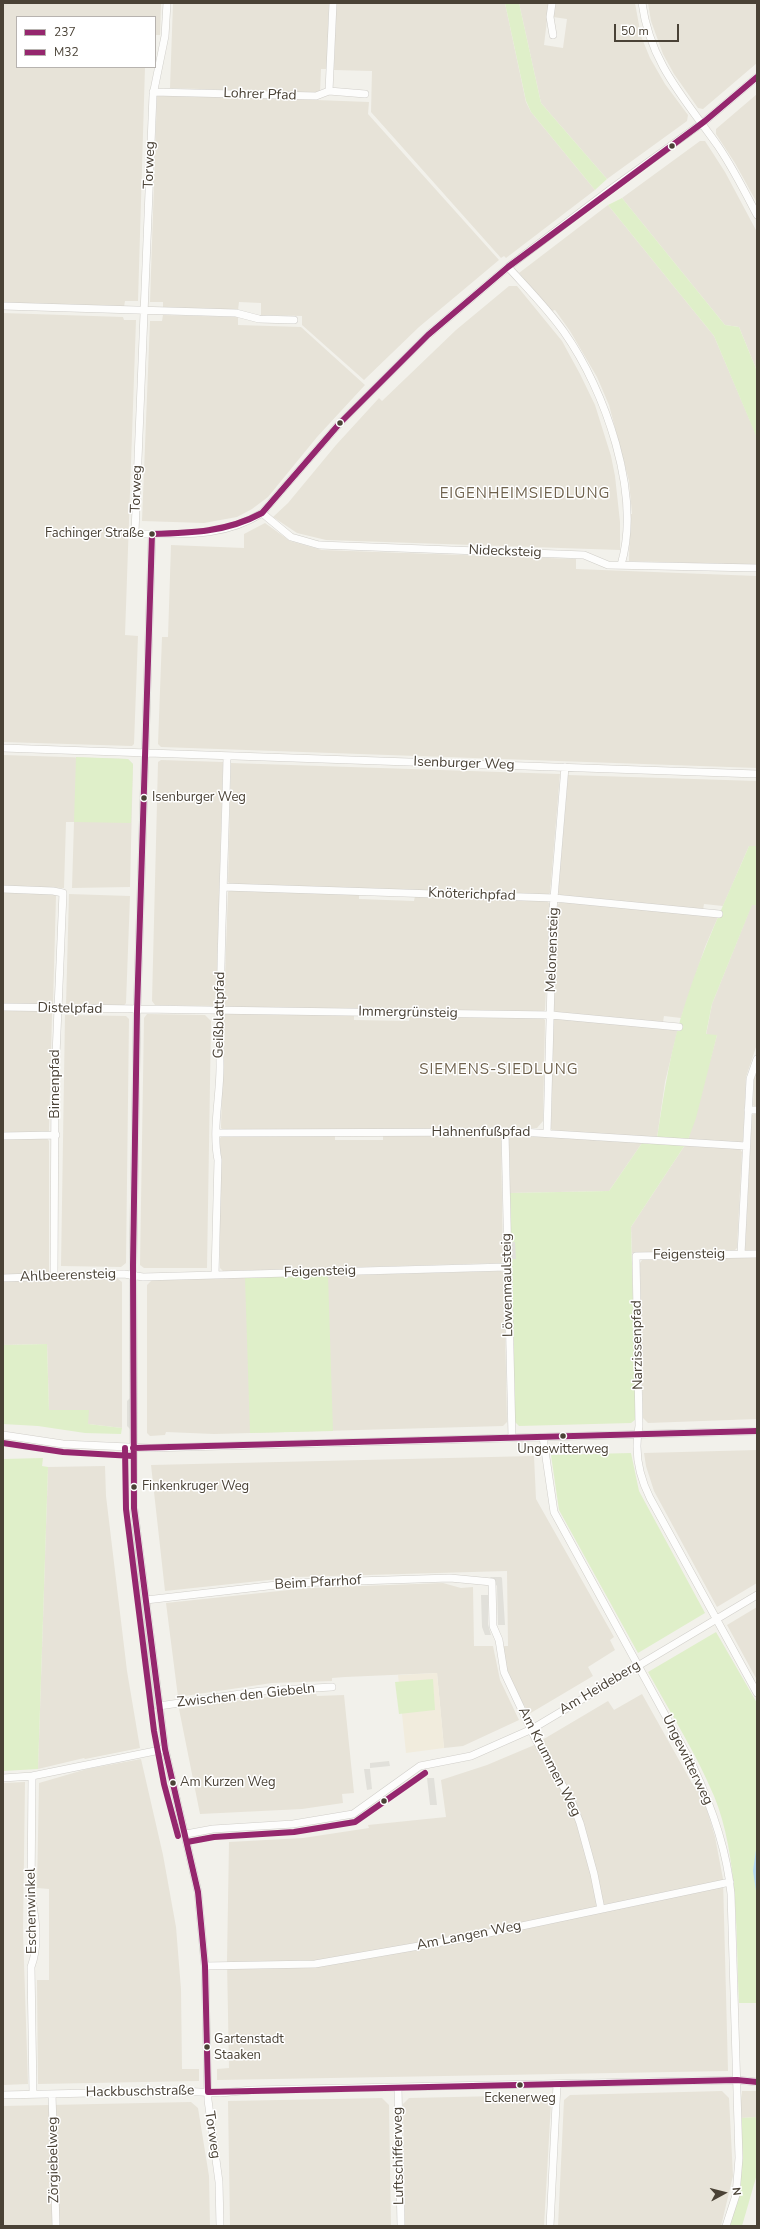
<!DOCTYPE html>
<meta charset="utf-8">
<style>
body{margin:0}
#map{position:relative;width:760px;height:2229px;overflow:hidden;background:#f2f1eb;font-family:"Nunito Sans",sans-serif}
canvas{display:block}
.frame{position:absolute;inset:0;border:4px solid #4a4236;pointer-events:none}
.legend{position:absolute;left:16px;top:16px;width:140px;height:52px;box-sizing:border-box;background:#fff;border:1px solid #b7b3af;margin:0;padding:5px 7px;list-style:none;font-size:12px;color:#4a4236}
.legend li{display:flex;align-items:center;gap:8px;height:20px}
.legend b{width:20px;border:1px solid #b7b3af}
.north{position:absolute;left:704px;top:2173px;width:40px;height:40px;-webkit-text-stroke:3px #fff;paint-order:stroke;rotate:83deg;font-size:11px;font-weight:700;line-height:16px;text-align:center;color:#4a4236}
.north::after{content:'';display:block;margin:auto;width:14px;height:18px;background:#4a4236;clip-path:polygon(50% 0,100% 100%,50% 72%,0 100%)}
.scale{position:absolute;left:614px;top:24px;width:65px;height:18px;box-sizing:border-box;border:2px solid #4a4236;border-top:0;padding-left:5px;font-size:12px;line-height:14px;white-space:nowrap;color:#4a4236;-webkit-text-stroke:3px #fff;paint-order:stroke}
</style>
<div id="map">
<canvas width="760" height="2229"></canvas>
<div class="frame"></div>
<ul class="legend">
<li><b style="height:5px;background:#95276e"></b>237</li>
<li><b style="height:5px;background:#95276e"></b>M32</li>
</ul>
<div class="north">N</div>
<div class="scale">50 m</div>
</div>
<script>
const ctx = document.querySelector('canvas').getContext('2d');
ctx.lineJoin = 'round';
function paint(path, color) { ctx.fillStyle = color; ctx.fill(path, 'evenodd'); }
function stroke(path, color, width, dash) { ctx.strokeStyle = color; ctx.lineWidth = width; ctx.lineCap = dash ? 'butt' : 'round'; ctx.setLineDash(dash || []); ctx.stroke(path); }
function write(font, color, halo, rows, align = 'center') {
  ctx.font = font + ' "Nunito Sans",sans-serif'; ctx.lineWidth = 3; ctx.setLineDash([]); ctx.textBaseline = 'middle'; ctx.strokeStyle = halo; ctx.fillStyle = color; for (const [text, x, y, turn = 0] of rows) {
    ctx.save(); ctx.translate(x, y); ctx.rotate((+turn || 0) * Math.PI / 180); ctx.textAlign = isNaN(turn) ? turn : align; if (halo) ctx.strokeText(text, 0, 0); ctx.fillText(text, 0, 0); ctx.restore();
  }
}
const residential = new Path2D(`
 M3 3H161L160 35H155V17H17V67H145L138 301H125L124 307 3 303Z
 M173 3H329L327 69H321L320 93 170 88Z
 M336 3H505L526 102 531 112 595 190 506 258 504 256 501 258 371 112 372 71 334 70Z
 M519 3H549L544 45 563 48 567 19 553 17 554 3H635L641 36 650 58 665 84 688 115 687 121 607 179 541 103Z
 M648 3H757V63L703 109 698 108 674 74 663 54 651 21Z
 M157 94 369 102 368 114 499 260 419 327 364 380 302 325V316L261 315V303L239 302 238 310 163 308V302H150Z
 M757 94V203L735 163 716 134V129Z
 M700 141H705L725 172 757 232V371L739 327 725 325 622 198Z
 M608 205 714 336 757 437V565L629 561 630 514H632L629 481 609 405 597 377 570 331 555 310 552 311 519 273Z
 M509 286H517L562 341 580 374 595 405 611 456 615 476 620 522V550L326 540 297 533 273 517 288 503 336 445 379 398 382 401 456 330Z
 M3 313 123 317 124 320H136L125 635 138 636 134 744 132 746 3 742Z
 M163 315 238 317V325L301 327 365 385 317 437 268 497 252 509 237 517 204 523 142 521 150 321H162Z
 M265 523 290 541 322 550 576 559V569L757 576V768L161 747 158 744 162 637H168L171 545 244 548V534Z
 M3 755 128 759 133 764 130 887 72 888 74 822H66L64 888 3 886Z
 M161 760 223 762 216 1003 214 1006 155 1005 152 1001 158 762Z
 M231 763 560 774 550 893 548 895 230 884 228 882Z
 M568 775 757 781V846H749L723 906 704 904 703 910 561 896 558 893Z
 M230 890 359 894V899L414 901 415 896 547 901 550 904 545 1010 543 1012 226 1007 224 1005 228 892Z
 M3 892 54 893 56 896 53 1004 50 1006 3 1004Z
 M69 894 130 896 126 1003 123 1007 66 1005Z
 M561 902 718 917 705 947 681 1018 664 1016 663 1022 556 1013 553 1010 558 904Z
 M752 904 757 905V1044L746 1077 743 1141 740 1143 688 1140 717 1035H706L712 1004Z
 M3 1010 50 1011 52 1014 49 1131 47 1133H3Z
 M226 1013 354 1015V1020L409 1021 410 1015 543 1018 545 1020 543 1121 537 1128 517 1129 223 1130 221 1128 224 1015Z
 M147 1014 205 1015 211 1021 207 1268H144L140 1265 144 1018Z
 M65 1015 126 1016 129 1019 126 1263 121 1267 61 1266Z
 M555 1018 678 1029 665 1082 657 1138 554 1132 551 1129 553 1021Z
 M757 1069V1108L755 1107 753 1105 754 1078Z
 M755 1113H757V1252H747L745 1250 752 1115Z
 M223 1135H335V1140H383V1135H498L501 1137 503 1260 501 1263 223 1271 220 1268V1138Z
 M511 1137H548L642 1143 609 1191 510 1193 509 1139Z
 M3 1138H47L49 1141V1272L46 1275 3 1276Z
 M685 1145 740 1149 742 1152 737 1248 735 1250 632 1253 631 1227Z
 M757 1257V1419L648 1423 643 1418 640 1263 642 1260Z
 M501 1271 504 1273 507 1422 503 1426 214 1434 166 1432 165 1435 150 1436 147 1433V1285L152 1280Z
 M117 1278 122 1282V1428L88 1424V1410H49L47 1344 3 1345V1281Z
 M757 1450V1583L717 1607 654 1491 646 1466 644 1453Z
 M534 1456 536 1499 614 1637 610 1640 615 1650 588 1667 593 1676 529 1714 524 1705H523L508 1676 503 1646H508L507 1571 297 1577 165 1591 151 1465Z
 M105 1466 106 1496 127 1671 140 1748 85 1759 84 1758 38 1769 48 1467Z
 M443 1583 461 1588 473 1587 474 1646H493L500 1680 519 1720 463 1746 444 1748 437 1673 345 1677 332 1678V1681L272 1683 178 1697 166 1603 308 1588Z
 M757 1607V1680L727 1625Z
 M316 1694 317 1696 344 1695 354 1793 342 1794 343 1803 302 1809 200 1814 179 1709 255 1698Z
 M642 1694 693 1785 703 1796 715 1837 723 1879 728 2071 217 2080V2069L229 2068 227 1961 229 1842 303 1838 369 1828 368 1825 446 1817 441 1780 487 1765 532 1746 608 1701 614 1710Z
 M141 1759 163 1855 176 1927 181 1989 182 2069H199V2081L38 2084 37 1980H49V1889L37 1888 39 1783 87 1769Z
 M25 1782 23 1932 28 2084 3 2085V1783Z
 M722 2091 729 2098 733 2176 721 2226H558L564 2100 570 2095Z
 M742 2091H757V2117L741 2118 740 2109Z
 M545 2095 551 2102 544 2226H405L403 2104 409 2098Z
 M382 2098 389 2105 391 2226H230L228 2101Z
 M191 2102 198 2108 209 2176 210 2226H3V2106Z`);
const education = new Path2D(`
 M437 1673 444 1748 406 1753 398 1675Z`);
const green = new Path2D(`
 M505 3H519L541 103 607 179 595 190 531 112 526 101Z
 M622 198 725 325 739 327 757 371V438L714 336 608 205Z
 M76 757 128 759 133 764 131 823 74 822Z
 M749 846H757V905H752L712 1004 706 1034 717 1035 696 1118 688 1140 657 1138C664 1092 671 1046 686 1001 703 948 727 897 749 846Z
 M642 1143 685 1145 631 1227 636 1419 631 1423 519 1426 515 1422 510 1193 609 1191Z
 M328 1275 333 1431 250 1433 245 1278Z
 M47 1344 49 1410H89L88 1424 122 1428 121 1434 85 1433 38 1426 3 1424V1345Z
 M631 1453 639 1491 705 1613 638 1653 559 1510 551 1455Z
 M43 1458 42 1466 48 1467 38 1769 3 1771V1459Z
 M716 1632 757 1703V2003H739C736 1939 739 1856 714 1796 696 1753 670 1712 648 1672Z
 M433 1679 435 1710 399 1714 395 1682Z
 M757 2117V2174L742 2226H730L741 2118Z`);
const parking = new Path2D(`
 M510 1242H515L516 1259H510Z
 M130 1398V1429L127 1426V1401Z
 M134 1523 156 1709 150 1710 128 1524Z
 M490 1577H501L502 1578 505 1625H498L497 1586Z
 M481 1595H488V1624L491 1635H485L482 1627Z
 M389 1761 390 1766 370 1768V1763Z
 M364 1769H370L372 1789 367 1790Z
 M427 1778H434L437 1805H430Z`);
const water = new Path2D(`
 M757 1843V1897L753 1871Z`);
const street = new Path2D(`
 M167 3 165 36 153 95 135 532 141 534C184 534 224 537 262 513L340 423 428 335 508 267 611 189 705 121 757 77
 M552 3 550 17 553 35
 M642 3C650 63 685 99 718 146 733 168 745 192 757 215
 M329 91 333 3
 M153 92 316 96 329 91 365 94
 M508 267C527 288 548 309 564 332 605 390 642 494 621 565
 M3 306 236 313 259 319 294 320
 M262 513 291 537 319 545 584 555 608 565 757 568
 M152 534 137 1011 133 1265 134 1508 165 1749 198 1892 205 1966 208 2100 219 2182 220 2226
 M3 748 757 774
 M224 887 554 898 719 914
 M3 889 53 891 63 893 55 1078 54 1276
 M3 1007 551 1015 679 1027
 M748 1110H757
 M505 1132 512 1438
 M216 1133 521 1132 746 1146
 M547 1133 553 910 565 767
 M3 1136 56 1135
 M741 1254 750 1079 757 1059
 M757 1254 636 1256 639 1426C634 1451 639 1476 650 1498L757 1693
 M215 1275 218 1160C212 1130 220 1098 220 1067 219 963 225 860 227 756
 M3 1278 124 1274 143 1277 507 1267
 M3 1435 63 1444 150 1448 757 1431
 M543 1437 554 1512 692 1764C711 1805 727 1849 731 1894L739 2158 736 2195 726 2226
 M146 1600 294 1583 450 1578 492 1582 493 1626 499 1640 504 1672 536 1740 571 1800 580 1823 594 1874 601 1909
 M159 1706 261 1691 332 1687
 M32 1776 31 1896C36 1918 39 1946 31 1967L33 2094
 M3 1778 32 1776 165 1749
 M186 1834 213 1829 293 1824 353 1814 420 1766 471 1756 532 1729 757 1595
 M205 1966 315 1964 465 1938 730 1882
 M398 2087 401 2226
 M52 2094 56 2226
 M3 2095 180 2091 220 2093 252 2090 737 2080 757 2082
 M550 2226 557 2084`);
const bus1 = new Path2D(`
 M133 1448 757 1431
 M208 2092 205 1966 198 1892 165 1749 134 1508 133 1265 137 1011 152 534C191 533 227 532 262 513L340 423 428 335 508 267 705 121 757 77
 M208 2092 737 2080 757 2082`);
const bus2 = new Path2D(`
 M3 1443 63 1452 133 1456
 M125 1448 126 1509 154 1731 164 1784 178 1836
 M187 1842 214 1837 294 1832 355 1822 425 1773`);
const markers = [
 [672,146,3.5,"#4a4236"],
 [340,423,3.5,"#4a4236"],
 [152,534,3.5,"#4a4236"],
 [144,798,3.5,"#4a4236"],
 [563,1436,3.5,"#4a4236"],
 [134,1487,3.5,"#4a4236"],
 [173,1783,3.5,"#4a4236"],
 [384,1801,3.5,"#4a4236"],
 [207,2047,3.5,"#4a4236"],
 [520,2085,3.5,"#4a4236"]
];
const busNames = [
 ["Fachinger Straße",144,534,"right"],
 ["Isenburger Weg",152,798],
 ["Ungewitterweg",563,1450,"center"],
 ["Finkenkruger Weg",142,1487],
 ["Am Kurzen Weg",180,1783],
 ["Gartenstadt",214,2040],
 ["Staaken",214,2056],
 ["Eckenerweg",520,2099,"center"]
];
const streetNames = [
 ["Lohrer Pfad",260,95,2],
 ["Torweg",150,165,-88],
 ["Torweg",137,489,-88],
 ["Nidecksteig",505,552,2],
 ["Isenburger Weg",464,764,2],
 ["Knöterichpfad",472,895,2],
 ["Melonensteig",553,950,-88],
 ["Distelpfad",70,1009,1],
 ["Immergrünsteig",408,1013,1],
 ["Geißblattpfad",220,1015,-89],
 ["Birnenpfad",56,1084,-90],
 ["Hahnenfußpfad",481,1133],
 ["Feigensteig",689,1255,-1],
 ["Feigensteig",320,1272,-2],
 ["Ahlbeerensteig",68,1276,-2],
 ["Löwenmaulsteig",508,1285,-91],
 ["Narzissenpfad",638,1345,-91],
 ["Beim Pfarrhof",318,1583,-3],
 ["Am Heideberg",600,1688,-31],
 ["Zwischen den Giebeln",246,1696,-6],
 ["Ungewitterweg",687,1760,64],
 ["Am Krummen Weg",549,1762,63],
 ["Eschenwinkel",32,1911,-91],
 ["Am Langen Weg",469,1936,-11],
 ["Hackbuschstraße",140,2092,-1],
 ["Torweg",212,2135,82],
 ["Luftschifferweg",399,2156,-91],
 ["Zörgiebelweg",54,2160,-91]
];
const neighbourhoodNames = [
 ["EIGENHEIMSIEDLUNG",525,494],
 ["SIEMENS-SIEDLUNG",499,1070]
];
paint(residential, '#e7e3d8');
paint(education, '#f1ecdd');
paint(green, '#dfefc9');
paint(parking, '#e1e0da');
paint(water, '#b8dbf3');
stroke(street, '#d0cec9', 8);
stroke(street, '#fdfdfc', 7);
stroke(bus1, '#95276e', 6);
stroke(bus2, '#95276e', 6);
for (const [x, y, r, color] of markers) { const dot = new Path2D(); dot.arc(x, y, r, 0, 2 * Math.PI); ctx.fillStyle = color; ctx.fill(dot); stroke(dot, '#fff', 1.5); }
write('13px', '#4a4236', '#fff', busNames, 'left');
write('14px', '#4a4236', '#fff', streetNames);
ctx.letterSpacing = '1px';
write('15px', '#6e614c', '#fff', neighbourhoodNames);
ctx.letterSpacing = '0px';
</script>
